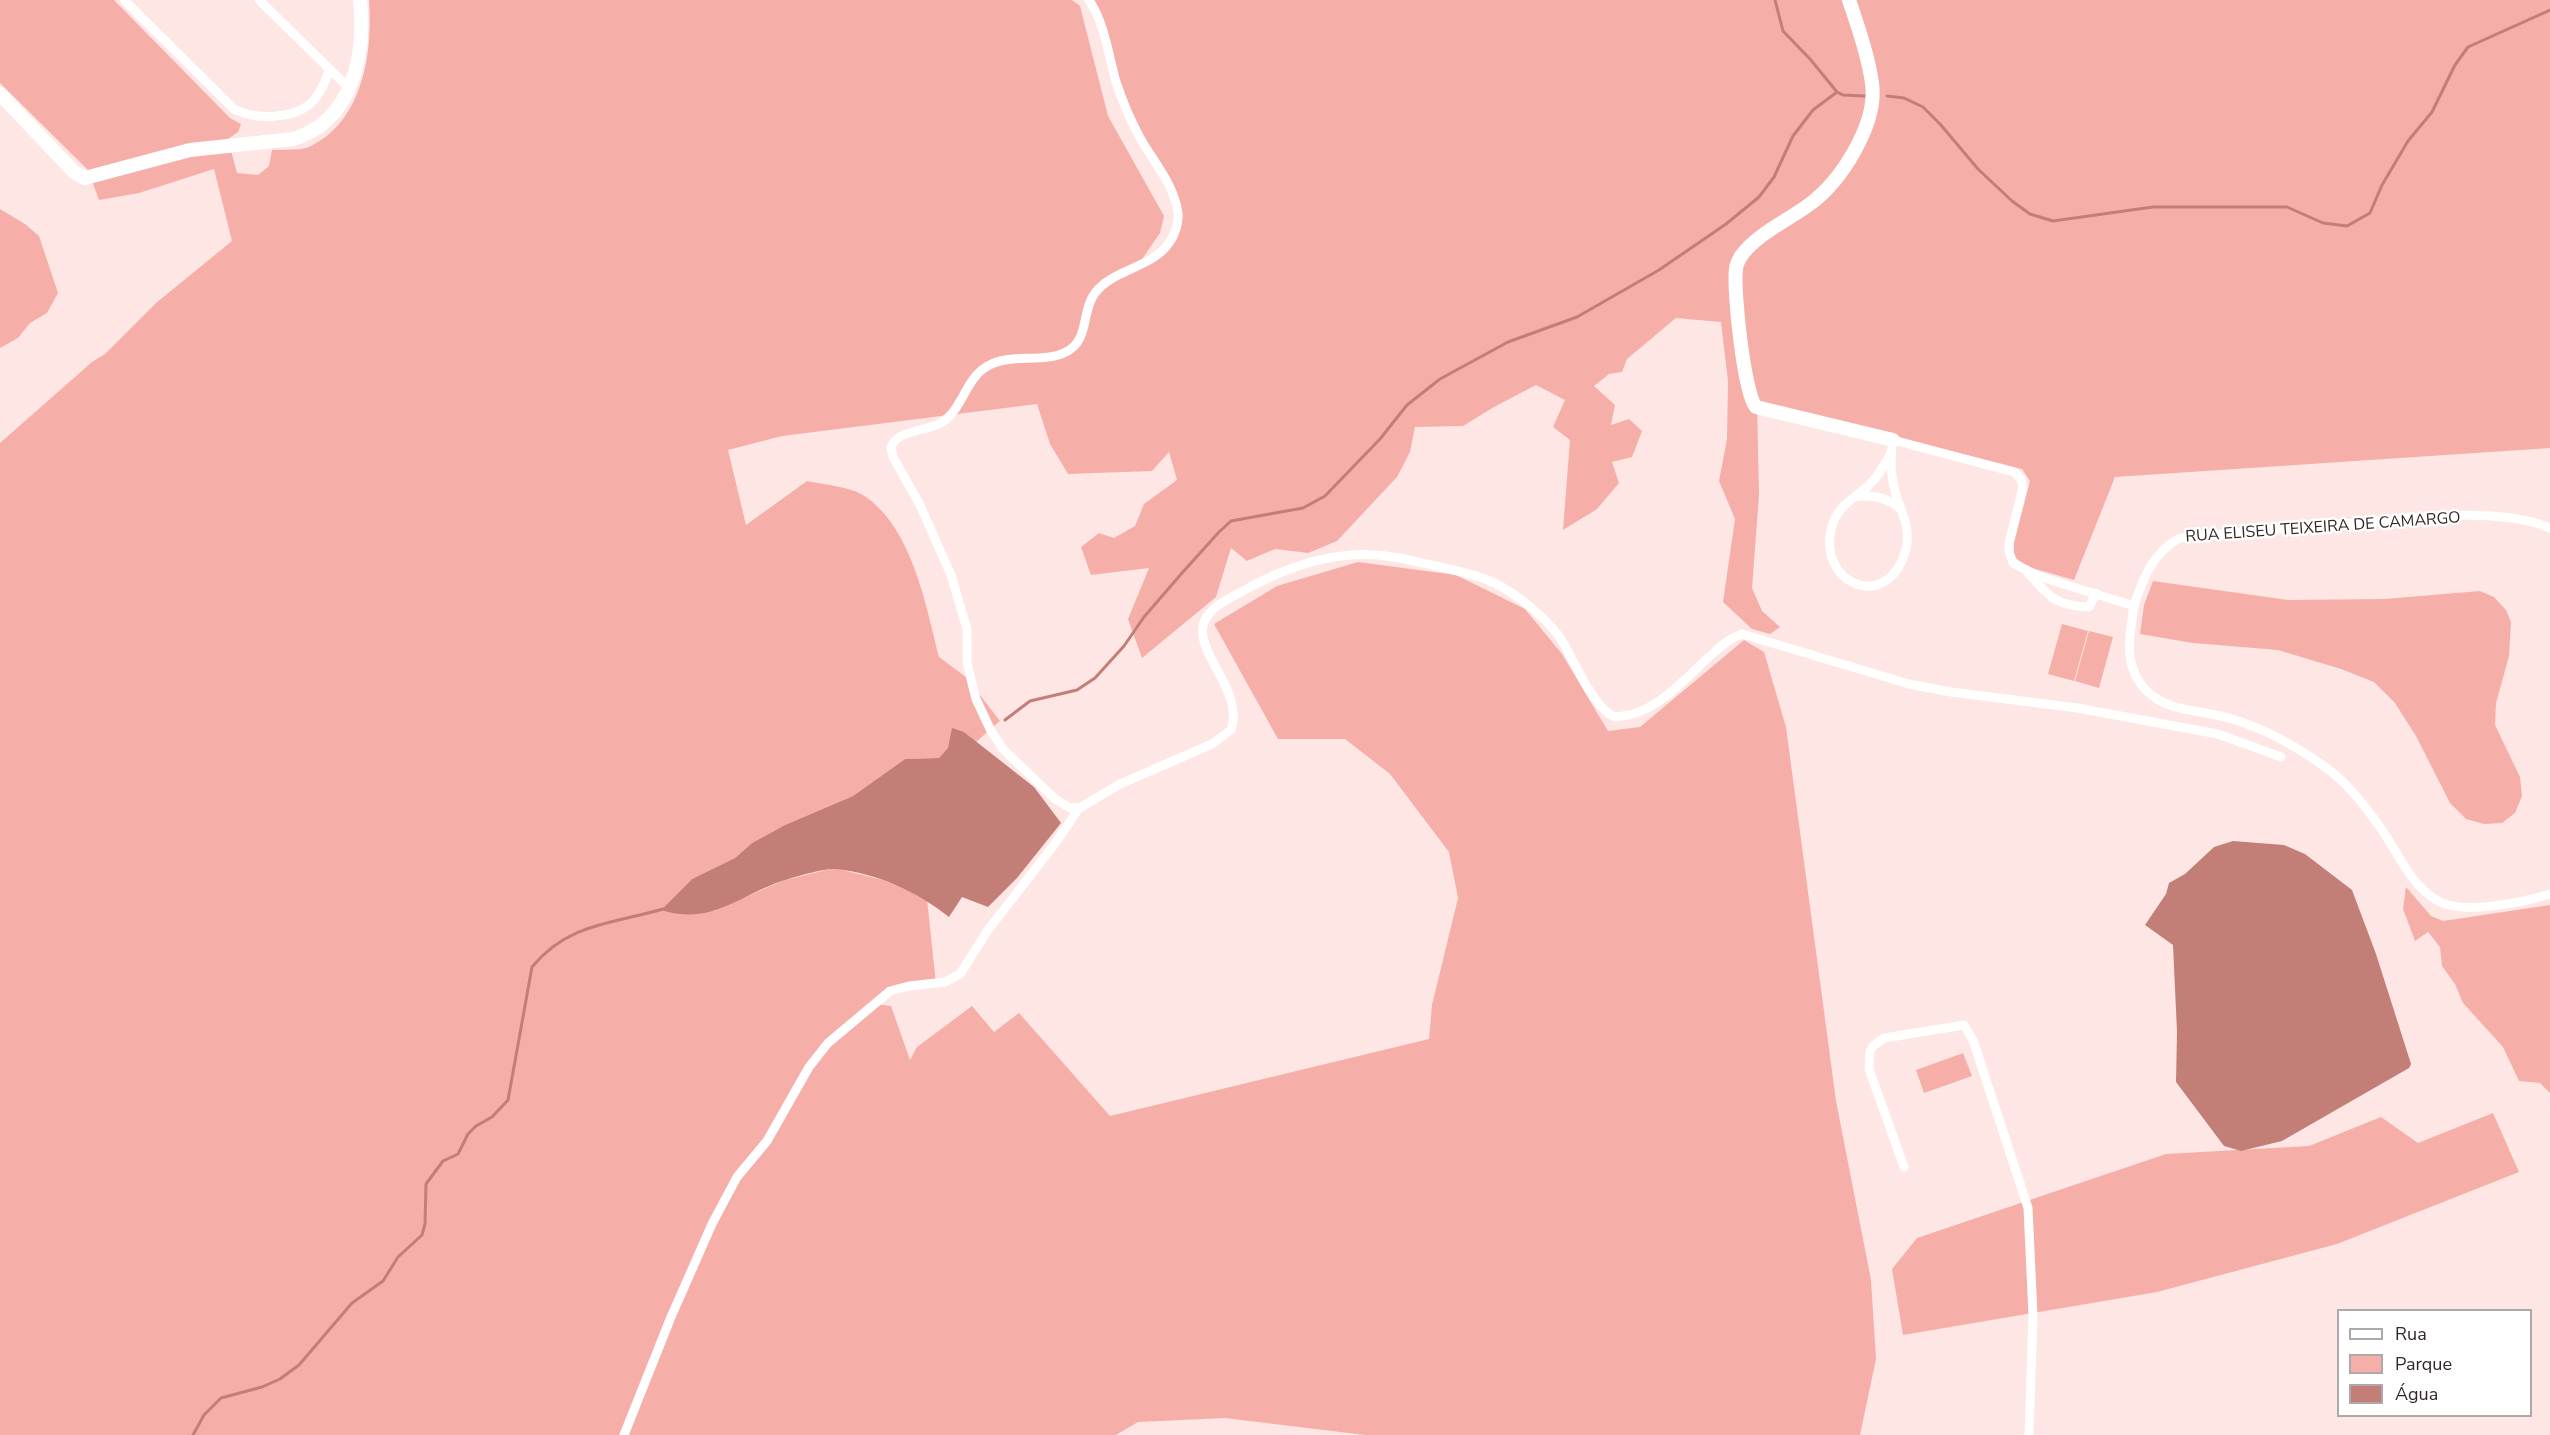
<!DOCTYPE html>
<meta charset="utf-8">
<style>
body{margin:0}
#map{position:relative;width:2550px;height:1435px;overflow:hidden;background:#fde6e3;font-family:"Nunito Sans",sans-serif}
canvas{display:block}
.legend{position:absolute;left:2337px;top:1309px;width:195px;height:108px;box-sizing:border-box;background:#fff;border:2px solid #ada9a8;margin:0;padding:8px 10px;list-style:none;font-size:18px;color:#322726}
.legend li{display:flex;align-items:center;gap:12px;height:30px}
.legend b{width:30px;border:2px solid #ada9a8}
</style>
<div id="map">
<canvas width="2550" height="1435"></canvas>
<ul class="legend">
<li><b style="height:8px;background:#fff"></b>Rua</li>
<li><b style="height:16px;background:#f6afa8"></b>Parque</li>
<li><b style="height:16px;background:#c47e78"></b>Água</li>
</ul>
</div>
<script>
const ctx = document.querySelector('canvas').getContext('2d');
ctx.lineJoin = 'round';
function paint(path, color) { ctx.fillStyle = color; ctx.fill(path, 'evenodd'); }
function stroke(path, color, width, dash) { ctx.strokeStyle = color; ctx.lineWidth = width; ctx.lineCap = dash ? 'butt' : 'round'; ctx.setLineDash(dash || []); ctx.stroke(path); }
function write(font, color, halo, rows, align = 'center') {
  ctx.font = font + ' "Nunito Sans",sans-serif'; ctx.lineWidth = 5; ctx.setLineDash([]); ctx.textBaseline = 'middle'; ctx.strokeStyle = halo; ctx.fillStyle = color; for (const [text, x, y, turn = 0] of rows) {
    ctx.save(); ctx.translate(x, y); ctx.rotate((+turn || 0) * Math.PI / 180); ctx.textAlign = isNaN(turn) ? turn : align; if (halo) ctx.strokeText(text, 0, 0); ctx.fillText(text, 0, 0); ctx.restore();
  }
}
const green = new Path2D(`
 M0 0H114L230 118 241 124 238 132 228 139 237 173 258 175 269 166 272 150C282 149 299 151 309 147 363 122 373 53 369 0H1072L1080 6 1108 116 1164 216 1160 233 1138 265 1170 243 1178 213 1139 135 1089 0H2550V448L2115 477 2074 580 2025 566 2014 556V543L2030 481 2022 469 1757 402 1759 495 1752 588 1762 611 1780 627 1770 634 1752 629 1723 602 1735 519 1719 481 1727 439 1728 381 1721 322 1676 318 1627 359 1622 372 1609 374 1594 386 1615 405 1611 425 1629 419 1642 431 1632 457 1612 462 1619 483 1597 509 1563 530 1570 440 1553 427 1565 400 1536 385 1494 407 1463 426 1415 427 1410 452 1397 477 1337 541 1308 553 1275 549 1247 561 1231 548 1216 597 1142 658 1128 619 1149 568 1091 575 1081 547 1099 533 1114 538 1135 526 1144 504 1177 480 1169 452 1152 471 1068 474 1050 444 1037 404 782 436 728 450 746 525 807 481C821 484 849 487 861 494 911 523 926 605 939 657L966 677 1000 721 976 742 964 732 939 758 905 759 853 796 785 825 752 843 735 858 692 879 661 910 714 911 782 881 834 868 883 880 927 899 936 984 909 986 876 1004 891 1006 910 1060 917 1047 972 1006 994 1032 1019 1013 1110 1116 1429 1039 1432 1005 1458 898 1449 852 1390 774 1345 739H1278L1214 624 1277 586 1358 562 1456 575 1525 609 1562 654 1608 731 1640 727 1744 640 1764 652 1786 727 1836 1101 1871 1280 1876 1359 1860 1435H1365L1225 1418 1138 1422 1116 1435H0V443L92 362 105 354 156 303 232 241 214 169 139 193 99 200 88 170 0 83Z
 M0 209 25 224 39 236 58 293 47 313 30 323 18 338 0 348Z
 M2153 581 2288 600 2385 599 2480 591 2494 597 2506 610 2511 622 2509 656 2496 703 2495 725 2520 777 2522 796 2515 813 2502 823 2484 824 2466 819 2450 803 2416 736 2395 703 2374 682 2341 669 2278 650 2193 643 2140 634 2144 605Z
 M2062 624 2088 631 2074 681 2048 674Z
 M2089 631 2113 637 2099 688 2075 681Z
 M2406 887 2431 916 2443 921 2550 905V1093L2540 1083 2519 1081 2503 1047 2463 1003 2455 984 2442 966 2440 947 2428 932 2415 941 2403 909Z
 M1963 1053 1972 1076 1924 1093 1916 1070Z
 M2493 1113 2519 1172 2337 1244 2157 1292 1903 1335 1892 1269 1917 1238 2166 1154 2309 1146 2381 1117 2418 1143Z`);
const water = new Path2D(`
 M952 728 964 732 1034 787 1061 823 1017 878 988 907 962 897 949 917C918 892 876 873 836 869 824 868 795 877 782 881 738 896 711 926 661 910L692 879 735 858 752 843 785 825 853 796 905 759 939 758 948 748Z
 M2233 841 2284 845 2305 854 2352 890 2376 954 2411 1064 2409 1068 2282 1141 2241 1151 2224 1146 2176 1082 2177 1032 2173 945 2145 925 2166 894 2169 883 2185 874 2214 847Z`);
const stream = new Path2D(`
 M1775 0 1783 31 1810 59 1837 92
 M1887 96 1904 98 1923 107 1940 124 1978 169 2012 201 2030 214 2053 221 2153 207H2287L2323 223 2347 226 2370 213 2382 185 2408 141 2432 112 2455 65 2468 47 2550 10
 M1005 720 1030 701 1077 690 1095 678 1124 646 1144 617 1182 573 1219 532 1231 521 1303 508 1325 496 1380 439 1407 405 1440 379 1508 342 1577 317 1659 270 1726 224 1759 197 1774 177 1793 136 1813 110 1837 92 1843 95 1865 96
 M193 1435 204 1415 221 1398 262 1387 280 1379 299 1365 352 1303 383 1281 398 1257 422 1235 425 1224 426 1184 443 1161 458 1154 468 1134 476 1126 492 1117 508 1100 532 967C568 923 612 924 663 909`);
const street = new Path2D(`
 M124 0 234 109C255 120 296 120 314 100 321 91 326 81 329 70
 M259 0 350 89
 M1089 0C1105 24 1108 54 1116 82 1122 100 1130 119 1139 136 1152 160 1174 184 1178 213 1179 222 1175 235 1169 243 1152 268 1113 269 1095 293 1081 311 1090 340 1066 352 1042 364 1010 352 986 367 965 380 963 409 941 423 928 431 895 430 891 448L893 457 920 505 951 575 967 629V663L976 699 991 731 1003 749 1055 799 1070 808 1081 807 1120 784 1212 744 1231 730C1245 691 1193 652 1204 622 1210 607 1230 598 1243 591 1285 567 1337 549 1386 556 1404 558 1422 563 1440 567 1475 575 1493 578 1523 601 1536 611 1549 623 1559 636 1573 657 1593 709 1615 717 1655 716 1684 679 1711 655 1721 646 1730 638 1742 634L1909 684 1951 692 2077 708 2218 734 2281 757
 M1891 453C1884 465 1878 478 1867 487 1854 498 1839 506 1833 523 1813 583 1888 616 1906 549 1911 529 1902 513 1896 495 1891 478 1890 457 1893 440L2014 472 2021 479 2023 487 2009 543V552L2013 563 2038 576 2134 606C2129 636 2123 668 2147 691 2170 714 2203 709 2232 719 2266 729 2296 746 2325 767 2347 782 2364 805 2380 827 2399 854 2411 888 2442 903 2467 914 2524 902 2550 894
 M1855 497C1872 494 1888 498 1901 509
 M2028 573C2050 597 2055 606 2089 607L2096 593
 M2134 606C2143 578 2153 552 2180 538 2238 532 2296 527 2354 523 2410 518 2498 506 2550 528
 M1904 1167 1869 1069 1870 1052 1873 1046 1884 1038 1964 1025 1973 1040 2028 1208 2033 1315 2029 1435
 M624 1435 671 1317 712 1224 737 1177 767 1141 809 1067 828 1043 890 991 909 986 945 982 960 974 988 930 1057 841 1079 808`);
const secondary = new Path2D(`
 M1849 0C1858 27 1868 55 1872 83 1878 124 1841 181 1810 204 1787 221 1758 233 1741 256 1739 260 1736 264 1736 269 1733 288 1744 394 1756 407L1893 440
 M0 94 74 172 85 178 190 150 293 139C353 121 366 54 360 0`);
const streetNames = [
 ["RUA ELISEU TEIXEIRA DE CAMARGO",2323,528,-4]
];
paint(green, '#f6afa8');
paint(water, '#c47e78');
stroke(stream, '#c47e78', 3);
stroke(street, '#fff', 9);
stroke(secondary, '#fff', 14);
write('16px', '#322726', '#fff', streetNames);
</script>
